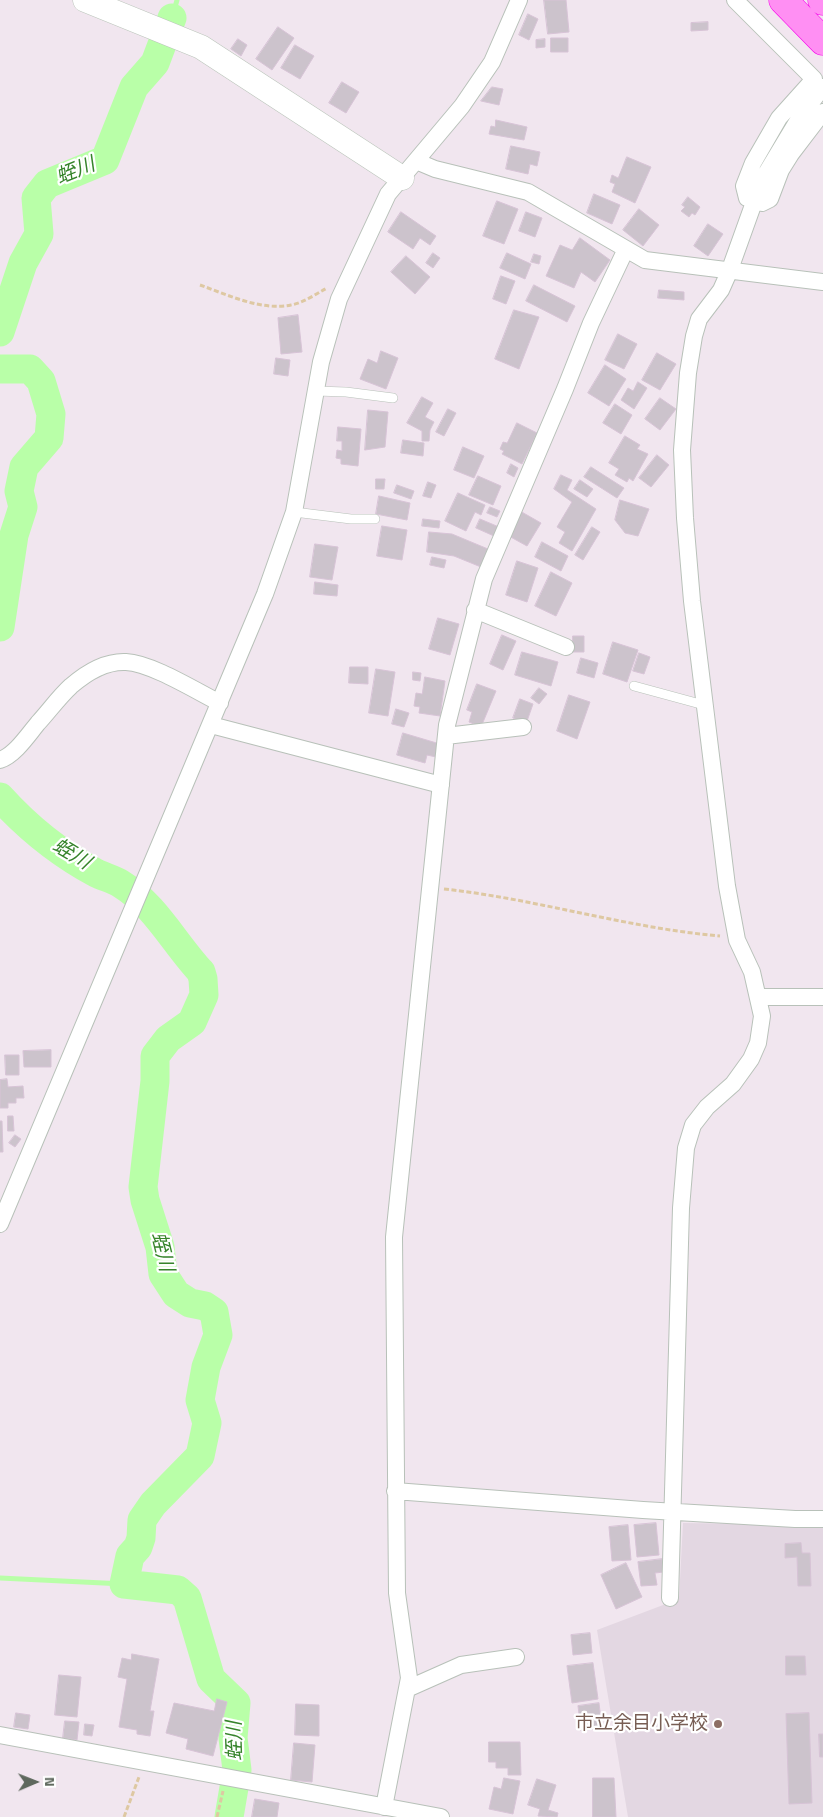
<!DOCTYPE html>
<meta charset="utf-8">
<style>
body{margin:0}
#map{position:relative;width:823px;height:1817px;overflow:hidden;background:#f1e6ef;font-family:"Titillium Web",sans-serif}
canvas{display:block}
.north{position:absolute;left:10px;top:1757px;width:50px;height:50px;-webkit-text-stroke:4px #fff;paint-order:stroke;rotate:89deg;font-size:14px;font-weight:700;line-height:20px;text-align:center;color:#5e685d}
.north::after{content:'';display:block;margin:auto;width:18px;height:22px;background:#5e685d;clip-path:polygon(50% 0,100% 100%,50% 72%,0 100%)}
</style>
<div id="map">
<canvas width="823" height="1817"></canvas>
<div class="north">N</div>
</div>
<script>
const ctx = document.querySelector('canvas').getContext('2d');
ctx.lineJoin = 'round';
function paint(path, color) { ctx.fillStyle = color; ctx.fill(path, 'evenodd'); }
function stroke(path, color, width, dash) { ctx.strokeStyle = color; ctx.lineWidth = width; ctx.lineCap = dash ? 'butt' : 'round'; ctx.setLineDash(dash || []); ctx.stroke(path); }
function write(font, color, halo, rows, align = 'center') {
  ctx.font = font + ' "Titillium Web","Noto Sans JP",sans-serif'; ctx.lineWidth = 4.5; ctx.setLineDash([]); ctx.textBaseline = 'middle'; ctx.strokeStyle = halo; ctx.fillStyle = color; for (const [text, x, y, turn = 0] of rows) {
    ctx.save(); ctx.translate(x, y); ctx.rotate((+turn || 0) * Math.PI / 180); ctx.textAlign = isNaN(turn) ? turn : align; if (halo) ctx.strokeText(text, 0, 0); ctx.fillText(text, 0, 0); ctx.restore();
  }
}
const education = new Path2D(`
 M683 1523 823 1525V1817H628L597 1630 679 1599Z`);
const stream = new Path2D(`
 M172 18 177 0
 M0 1578 124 1584`);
const river = new Path2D(`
 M0 332 23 263 39 234 36 198 47 184 105 160 134 87 155 63 172 18
 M0 369H30L41 381 51 414 49 438 24 467 19 491 23 507 14 535 0 627
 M0 797C28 828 59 853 96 873 104 877 113 879 121 884 155 905 174 943 201 972L203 979 204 995 192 1022 168 1039 155 1056V1081L143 1187 145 1200 160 1247 163 1274 176 1294 190 1303 205 1306 214 1312 218 1335 206 1367 200 1400 207 1423 200 1456 153 1504 142 1520 141 1538 138 1547 130 1556 124 1584 178 1590 187 1598 211 1679 236 1703 233 1738 237 1770 229 1817`);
const building = new Path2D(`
 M544 0H566L569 32 548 34Z
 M528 14 538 19 529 40 519 35Z
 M708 22V30L691 31V23Z
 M278 27 294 38 272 70 256 59Z
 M551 38H568V52H551Z
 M238 39 247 45 241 56 231 49Z
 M545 39V47L536 48V40Z
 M295 45 314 56 300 79 281 68Z
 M342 82 359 92 346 113 329 103Z
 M492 87 503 89 499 105 481 101Z
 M496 120 527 127 524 140 489 134 491 126 495 127Z
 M511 146 540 152 537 166 530 164 528 174 506 169Z
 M627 157 651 167 635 203 612 192 615 184 610 182 612 175 618 178Z
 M594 194 620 205 612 224 587 213Z
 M688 197 700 207 695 215 692 213 689 217 681 211 685 207 682 205Z
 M497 201 518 209 504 244 483 236Z
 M639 209 659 225 643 246 623 230Z
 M401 212 436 236 430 245 420 238 413 249 388 232Z
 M526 212 542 218 535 237 519 231Z
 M708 224 723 234 708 256 694 246Z
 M580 238 610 260 595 282 581 272 574 288 546 276 560 245 572 250Z
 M433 253 440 258 433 268 426 263Z
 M507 253 531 264 525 279 500 268Z
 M534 254 541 256 539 264 531 262Z
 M406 256 430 277 415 294 391 272Z
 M501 276 515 281 506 304 493 299Z
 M534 285 575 306 567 322 526 301Z
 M659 290 684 292V300L658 298Z
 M514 310 539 317 519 369 495 359Z
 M298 315 302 352 281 354 278 318Z
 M618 334 637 344 624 369 605 360Z
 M381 351 398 358 386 389 360 379 368 359 377 363Z
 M657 353 676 364 660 390 642 380Z
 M276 358 290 360 288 376 274 374Z
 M605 365 626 379 609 406 588 393Z
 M638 382 647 388 634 409 621 400 628 388 633 391Z
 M422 397 433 403 425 417 434 422 430 430 429 441H422V431L407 423Z
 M660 398 676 409 660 430 645 419Z
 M615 404 632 415 621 434 603 423Z
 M448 409 456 413 444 436 436 432Z
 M368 410 388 412 385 447 365 450Z
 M517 423 537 433 522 464 502 454 504 451 500 449 503 442 507 443Z
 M338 427 361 429 358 466 341 464V459L336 458 337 450 342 451V441H337Z
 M625 436 640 445 637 449 648 454 633 481 629 478 627 482 615 475 619 469 609 463Z
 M403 440 424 443 423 456 401 453Z
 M463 447 484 456 474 478 454 470Z
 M657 455 669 465 651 487 639 478Z
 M511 464 518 468 514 477 507 473Z
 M591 467 624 488 617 498 584 477Z
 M561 475 572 480 567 490 596 509 572 551 559 543 565 532 557 527 572 502 554 489Z
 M478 476 501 486 493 505 469 495Z
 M376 479H385L384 489H376Z
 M580 480 593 489 587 497 574 489Z
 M428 482 436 485 431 498 423 496Z
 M397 485 414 491 411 499 394 493Z
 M458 493 485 505 481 515 475 512 466 531 445 521Z
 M379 496 410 503 407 520 376 514Z
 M620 500 649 509 638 536 625 533 615 520Z
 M490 507 500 511 497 517 487 513Z
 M520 511 541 523 527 546 507 535Z
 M423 519 440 521 439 528 422 526Z
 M480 519 499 527 494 536 476 528Z
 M382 526 407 530 402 560 377 556Z
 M592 527 600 532 583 560 575 555Z
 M429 532 452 534 488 549 481 567 454 556 427 552Z
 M542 542 568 556 561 571 535 557Z
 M315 544 338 547 332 580 310 577Z
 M432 557 446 560 444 568 430 565Z
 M517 561 538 568 527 602 506 595Z
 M551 572 572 583 556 616 535 606Z
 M315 582 338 585 337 596 314 594Z
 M438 618 459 624 450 655 429 649Z
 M502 635 516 641 503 670 490 664Z
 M573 636H584V652H573Z
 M613 642 638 650 627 682 603 674Z
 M522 652 558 662 551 686 515 675Z
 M639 653 650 657 644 674 633 671Z
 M581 658 598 663 594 678 577 673Z
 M350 667H368V684L349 683Z
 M376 669 395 672 388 716 369 713Z
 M413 672 421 673 420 681 413 680Z
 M425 677 445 681 440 716 419 713 420 707 414 706 416 693 422 694Z
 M477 684 496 691 481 727 469 722 472 712 467 710Z
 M539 688 547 694 539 704 531 698Z
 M569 695 590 702 577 739 557 731Z
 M520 699 533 704 526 724 513 718Z
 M396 709 409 713 404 727 392 724Z
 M403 733 440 744 436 757 427 755 425 763 397 755Z
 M51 1050V1067H24L23 1051Z
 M5 1055H19V1075H6Z
 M7 1079 8 1087 23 1086 24 1098H16V1103H8V1108H0V1080Z
 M8 1116H13L14 1131H8Z
 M0 1121H2L3 1152H0Z
 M15 1135 21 1139 15 1147 9 1143Z
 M656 1523 659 1555 637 1557 634 1525Z
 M628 1525 631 1560 612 1561 609 1527Z
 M801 1543 802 1553H810L811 1586H798L797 1557 785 1558V1544Z
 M662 1559 664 1572 655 1573 657 1585 641 1586 638 1562Z
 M626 1563 642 1597 616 1609 601 1575Z
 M590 1633 592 1653 573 1655 571 1635Z
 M132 1654 159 1659 150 1711H154L150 1736 137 1734V1730L119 1727 127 1679 118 1677 122 1658 131 1660Z
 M786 1656H805L806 1675H786Z
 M593 1663 598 1699 572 1703 567 1666Z
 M59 1675 81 1677 77 1717 55 1715Z
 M217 1699 227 1702 213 1756 186 1749 188 1739 166 1733 174 1703 214 1711Z
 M599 1703 602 1728 581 1731 578 1706Z
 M296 1704 319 1705V1736L295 1735Z
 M16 1713 30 1715 28 1729 14 1727Z
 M809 1713 812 1803 789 1804 786 1714Z
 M65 1721 79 1722 77 1740 63 1738Z
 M85 1724 94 1725 92 1736 84 1735Z
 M819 1734H823V1757H820Z
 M489 1742H520L521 1775H508V1768H496V1762H489Z
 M294 1743 315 1745 312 1782 291 1780Z
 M504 1778 520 1781 513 1814 489 1809 494 1787 501 1789Z
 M593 1778H614L616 1817H593Z
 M537 1779 556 1785 548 1810 558 1813 557 1817 538 1816 540 1809 528 1805Z
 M255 1799 279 1803 277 1817H252Z`);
const path = new Path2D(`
 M200 285C228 295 261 311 291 305 303 303 316 294 327 288
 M444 889C537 899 627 928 720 936
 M124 1817 139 1777
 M217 1817 223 1791`);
const lane = new Path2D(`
 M316 391 346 392 393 398
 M294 512 351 519H375
 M634 686 704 705`);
const street = new Path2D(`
 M735 0 814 79 779 118 753 163 744 186 747 198 762 203 770 199 781 170 791 154 823 112
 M416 161 435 169 528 192 645 260 823 282
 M475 610 566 647
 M211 725 441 785
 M446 736 523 727
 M0 760C15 755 28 735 38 723 49 711 59 697 71 686 86 673 106 661 126 662 151 663 196 691 220 703
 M759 997H823
 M0 1224 265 594 294 512 321 362 339 299 388 194 462 106 492 62 519 0
 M395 1491 643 1510 795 1519H823
 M670 1598 681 1208 686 1148 693 1125 707 1107 733 1084 751 1059 758 1043 762 1016 752 972 737 940 727 886 692 601 685 518 682 450 688 373 694 336 699 319 721 290 729 272 762 180 800 117 823 87
 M407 1689 461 1665 516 1657
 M0 1735 441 1817
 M384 1807 409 1678 397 1593 394 1237 447 725 484 579 565 389 591 323 626 249`);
const secondary = new Path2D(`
 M85 0 201 47 402 178`);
const highway = new Path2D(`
 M783 0 823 41
 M822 0 823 1`);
const markers = [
 [718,1724,5,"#8d6e63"]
];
const educationNames = [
 ["市立余目小学校",708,1724]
];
const waterNames = [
 ["蛭川",76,172,-22],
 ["蛭川",71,855,31],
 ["蛭川",161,1252,76],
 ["蛭川",236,1741,-92]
];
paint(education, '#e3d7e2');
stroke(stream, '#b9ffa8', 5);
stroke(river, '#b9ffa8', 29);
paint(building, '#ccc3cc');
stroke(building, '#d7c3d6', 1);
stroke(lane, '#b8c1b9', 10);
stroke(street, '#b8c1b9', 18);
stroke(secondary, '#bbc5bb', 25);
stroke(highway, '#f700ea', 29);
stroke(path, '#dec8a2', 3, [5, 2.5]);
stroke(lane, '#fff', 9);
stroke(street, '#fff', 16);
stroke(secondary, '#fff', 24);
stroke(highway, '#ff8ff3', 28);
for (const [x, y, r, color] of markers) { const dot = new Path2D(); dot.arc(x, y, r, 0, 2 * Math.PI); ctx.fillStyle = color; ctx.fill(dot); stroke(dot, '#fff', 2); }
write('19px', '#785e54', '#fff', educationNames, 'right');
write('italic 20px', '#36842b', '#fff', waterNames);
</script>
